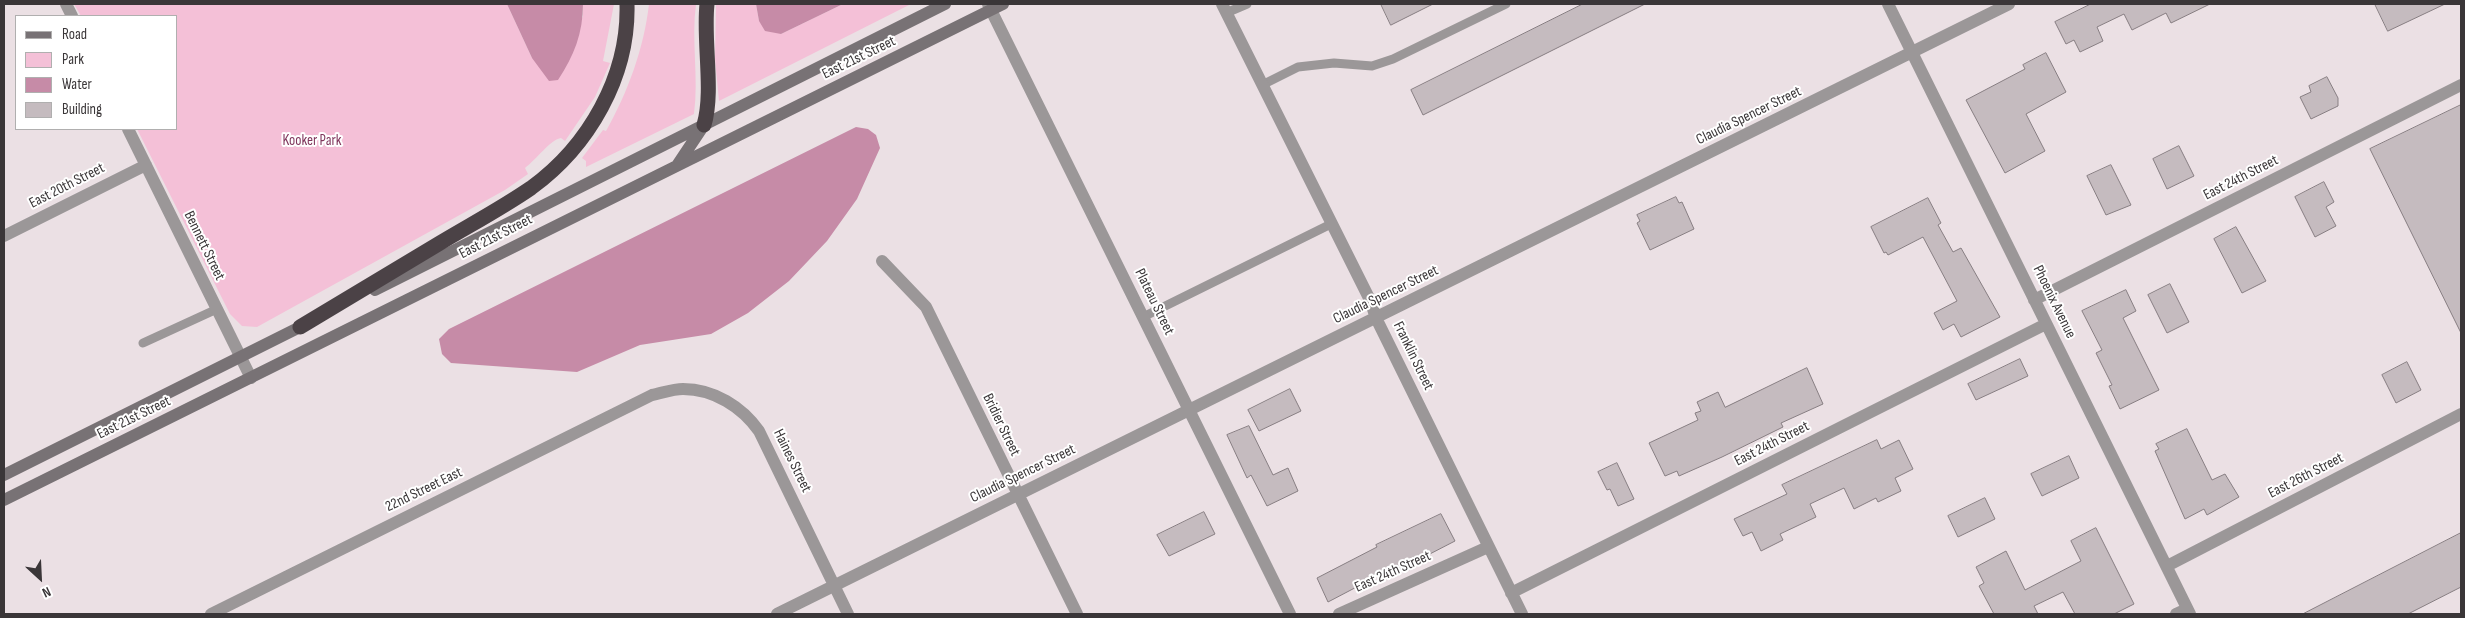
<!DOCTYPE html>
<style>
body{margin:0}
#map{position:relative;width:2465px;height:618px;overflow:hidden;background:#ebe0e4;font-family:"Sofia Sans Condensed",sans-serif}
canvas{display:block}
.frame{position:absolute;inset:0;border:5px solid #3a3638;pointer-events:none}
.legend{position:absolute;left:15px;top:15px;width:162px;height:115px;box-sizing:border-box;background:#fff;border:1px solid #b0afaf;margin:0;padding:6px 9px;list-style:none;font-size:15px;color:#3a3638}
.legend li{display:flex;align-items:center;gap:10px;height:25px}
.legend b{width:25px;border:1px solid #b0afaf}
.north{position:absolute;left:15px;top:553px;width:50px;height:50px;-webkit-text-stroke:4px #fff;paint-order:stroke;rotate:155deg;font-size:14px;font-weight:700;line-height:20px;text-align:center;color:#3a3638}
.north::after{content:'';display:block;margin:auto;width:18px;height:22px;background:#3a3638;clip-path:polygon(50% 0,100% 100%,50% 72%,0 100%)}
</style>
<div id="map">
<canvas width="2465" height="618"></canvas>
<div class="frame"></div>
<ul class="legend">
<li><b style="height:6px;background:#787275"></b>Road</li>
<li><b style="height:14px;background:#f4c0d7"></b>Park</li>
<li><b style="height:14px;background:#c68ba7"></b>Water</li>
<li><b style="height:14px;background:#c5bbbf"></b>Building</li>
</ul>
<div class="north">N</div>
</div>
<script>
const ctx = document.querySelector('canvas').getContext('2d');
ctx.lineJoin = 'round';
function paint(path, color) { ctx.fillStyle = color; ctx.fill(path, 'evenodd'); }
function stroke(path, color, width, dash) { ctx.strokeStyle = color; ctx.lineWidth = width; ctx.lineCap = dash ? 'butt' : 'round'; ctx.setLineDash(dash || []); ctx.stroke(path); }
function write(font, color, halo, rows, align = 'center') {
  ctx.font = font + ' "Sofia Sans Condensed",sans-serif'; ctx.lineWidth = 4; ctx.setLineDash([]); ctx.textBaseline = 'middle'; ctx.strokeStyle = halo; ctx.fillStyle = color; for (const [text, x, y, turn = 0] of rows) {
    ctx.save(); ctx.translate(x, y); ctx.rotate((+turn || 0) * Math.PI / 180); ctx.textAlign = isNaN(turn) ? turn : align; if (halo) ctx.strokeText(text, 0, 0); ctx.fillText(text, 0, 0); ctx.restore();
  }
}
const green = new Path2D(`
 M74 4H507L532 58 583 17V4H614L603 61 610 63 595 97 565 141 561 138C551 139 536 160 525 168L528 174 505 190 257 327 242 326 230 314 137 129H176V16H81Z
 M649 4H696C691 41 699 77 694 114L586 167V161L582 158 603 130 606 131C628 92 644 48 649 4Z
 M716 4H756L759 21 781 34 843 4H911L719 101 715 59Z`);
const water = new Path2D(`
 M507 4H583C583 33 574 56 558 80L549 81 532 58Z
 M756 4H843L781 34 765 31 759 21Z
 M856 127 868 129 876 135 880 148 857 199 827 241 789 281 748 313 711 334 640 345 577 372 451 363 442 354 439 339 449 329Z`);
const building = new Path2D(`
 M1381 4H1433L1391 25Z
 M1583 4H1645L1423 115 1411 90Z
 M2091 4H2210L2171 23 2166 13 2132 30 2124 14 2097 27 2103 41 2080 52 2074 40 2066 44 2055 22Z
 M2375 4H2445L2388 31Z
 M2046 53 2066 92 2026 114 2045 151 2005 173 1966 100 2025 69 2023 65Z
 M2327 77 2338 98V106L2311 119 2300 97 2311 92 2309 86Z
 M2461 105V333L2370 149Z
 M2179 146 2194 176 2167 189 2153 159Z
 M2111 165 2131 205 2106 215 2087 176Z
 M2324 182 2334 202 2326 207 2336 226 2315 237 2295 197Z
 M1676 197 1679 203 1682 202 1694 229 1650 250 1637 223 1640 221 1637 215Z
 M1928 198 1941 223 1938 225 1953 252 1961 248 2000 317 1961 337 1954 324 1943 330 1934 313 1957 301 1923 237 1888 255 1886 252 1884 253 1871 227Z
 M2236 227 2266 281 2242 293 2214 239Z
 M2170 284 2189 322 2167 333 2148 295Z
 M2126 290 2136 311 2123 318 2159 390 2120 409 2109 386 2112 385 2096 353 2102 350 2082 311Z
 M2020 359 2028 376 1976 400 1968 384Z
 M2407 362 2421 390 2396 403 2382 375Z
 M1807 368 1823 404 1781 423 1783 427 1722 457 1679 476 1677 471 1665 476 1649 443 1698 420 1695 413 1701 411 1697 402 1718 392 1725 407Z
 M1290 389 1301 411 1259 431 1248 410Z
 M1249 426 1273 475 1288 468 1298 491 1267 506 1251 475 1247 478 1227 435Z
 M2187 429 2212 480 2225 474 2239 497 2207 515 2204 509 2185 519 2155 451 2159 449 2156 444Z
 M1877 440 1881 449 1899 440 1913 469 1895 478 1901 491 1878 502 1876 498 1854 509 1844 488 1810 504 1816 517 1780 534 1783 540 1761 551 1752 532 1743 536 1734 519 1787 494 1782 485Z
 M2069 456 2079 478 2042 496 2031 474Z
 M1617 463 1634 499 1618 506 1610 489 1607 490 1598 472Z
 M1985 498 1995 519 1958 537 1948 516Z
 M1204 512 1215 534 1169 556 1157 535Z
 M1441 514 1455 541 1391 574 1389 570 1328 602 1317 578 1377 547 1376 545Z
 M2096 528 2134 604 2114 614H2075L2063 592 2034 606 2038 614H1994L1979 586 1984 583 1976 567 2006 551 2025 590 2081 561 2071 541Z
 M2461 533V587L2408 614H2303Z`);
const lane = new Path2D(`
 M1226 13 1247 4
 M1262 85 1298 67 1334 63 1372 66 1393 59 1506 4
 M1143 317 1331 224
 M143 343 217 309`);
const street = new Path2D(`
 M66 4 72 16
 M988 4 1290 614
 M1222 4 1370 300 1376 318 1522 614
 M1888 4 2190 614
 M128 129 251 378
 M4 236 146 165
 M882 261 926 307 1077 614
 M2034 300 2461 85
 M2167 566 2461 414
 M1511 593 2046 324
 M211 614 652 395C662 393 673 389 683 389 714 389 742 407 759 431L848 614
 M777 614 2009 4
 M1339 614 1488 547
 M2176 614 2187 609`);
const secondary = new Path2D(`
 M678 164 704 125
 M375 290 945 4
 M4 475 308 323
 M4 500 1003 4`);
const highway = new Path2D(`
 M704 125C714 91 703 42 707 4
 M300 327C347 299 394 271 440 243 470 225 502 208 531 188 589 146 629 76 627 4`);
const streetNames = [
 ["East 21st Street",859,58,-26],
 ["Claudia Spencer Street",1749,116,-26],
 ["East 24th Street",2241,178,-27],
 ["East 20th Street",67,186,-27],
 ["East 21st Street",496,237,-27],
 ["Bennett Street",204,246,64],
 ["Claudia Spencer Street",1386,295,-26],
 ["Plateau Street",1154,302,64],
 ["Phoenix Avenue",2054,302,64],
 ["Franklin Street",1413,356,64],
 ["East 21st Street",134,418,-26],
 ["Bridier Street",1001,425,64],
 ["East 24th Street",1772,444,-27],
 ["Haines Street",792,461,64],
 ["Claudia Spencer Street",1023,474,-26],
 ["East 26th Street",2306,476,-27],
 ["22nd Street East",424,490,-26],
 ["East 24th Street",1393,572,-24]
];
const parkNames = [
 ["Kooker Park",312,141]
];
paint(green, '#f4c0d7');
paint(water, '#c68ba7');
paint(building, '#c5bbbf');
stroke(building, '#877e82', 1);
stroke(lane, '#9b9798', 9);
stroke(street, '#9b9798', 12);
stroke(secondary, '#787275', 12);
stroke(highway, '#4b4246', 15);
write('15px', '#3a3638', '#fff', streetNames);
write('15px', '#80375d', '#fff', parkNames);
</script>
